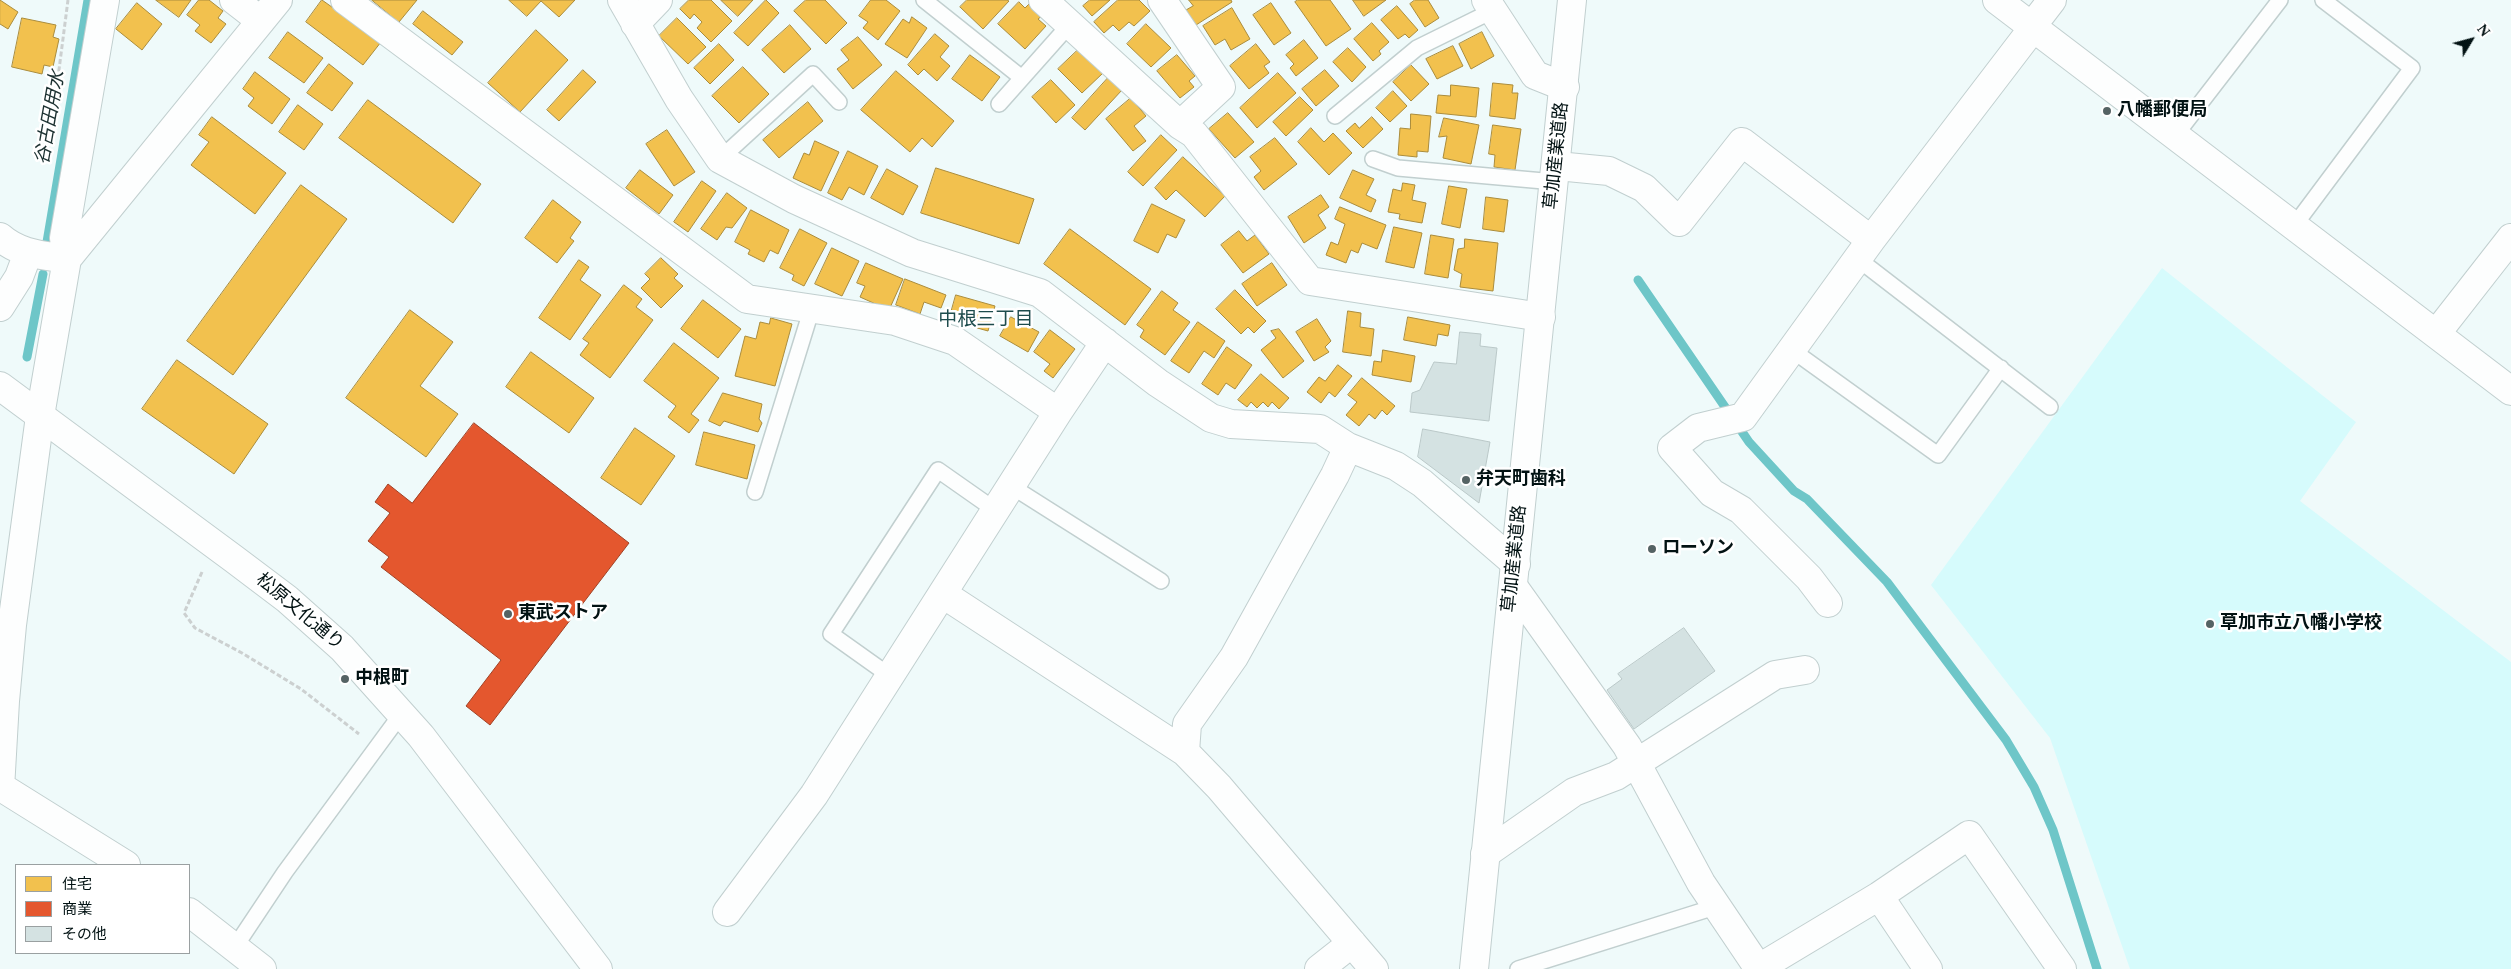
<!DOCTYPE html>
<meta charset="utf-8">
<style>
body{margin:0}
#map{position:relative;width:2511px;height:969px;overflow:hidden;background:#effafa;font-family:Spectral,"Noto Sans JP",serif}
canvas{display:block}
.legend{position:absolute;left:15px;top:864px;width:175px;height:90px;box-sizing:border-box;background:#fff;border:1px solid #9aa0a1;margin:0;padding:6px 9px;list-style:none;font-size:15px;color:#021213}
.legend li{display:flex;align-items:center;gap:10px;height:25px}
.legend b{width:25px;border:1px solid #9aa0a1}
.north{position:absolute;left:2446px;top:15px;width:50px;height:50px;-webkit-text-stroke:4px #fff;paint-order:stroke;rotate:53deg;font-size:14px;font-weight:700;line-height:20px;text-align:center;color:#021213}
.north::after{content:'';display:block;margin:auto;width:18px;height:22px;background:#021213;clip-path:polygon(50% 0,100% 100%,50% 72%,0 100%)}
</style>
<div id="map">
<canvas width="2511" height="969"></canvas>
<ul class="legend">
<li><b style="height:14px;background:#f2c14e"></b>住宅</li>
<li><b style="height:14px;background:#e4572e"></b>商業</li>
<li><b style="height:14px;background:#d4e2e2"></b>その他</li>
</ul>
<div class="north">N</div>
</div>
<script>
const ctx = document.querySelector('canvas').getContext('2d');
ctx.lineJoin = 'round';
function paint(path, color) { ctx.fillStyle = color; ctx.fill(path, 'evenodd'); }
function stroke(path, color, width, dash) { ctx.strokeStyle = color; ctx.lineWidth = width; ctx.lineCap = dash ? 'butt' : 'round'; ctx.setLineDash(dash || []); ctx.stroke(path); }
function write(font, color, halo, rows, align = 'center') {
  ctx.font = font + ' Spectral,"Noto Sans JP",serif'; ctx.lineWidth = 5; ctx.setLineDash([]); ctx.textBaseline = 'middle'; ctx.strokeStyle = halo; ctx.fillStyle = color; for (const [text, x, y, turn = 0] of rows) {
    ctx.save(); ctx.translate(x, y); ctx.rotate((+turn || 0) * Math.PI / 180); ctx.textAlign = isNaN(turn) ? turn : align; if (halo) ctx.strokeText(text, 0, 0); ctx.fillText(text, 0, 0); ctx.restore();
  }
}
const built = new Path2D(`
 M2162 268 2356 422 2300 501 2511 662V969H2130L2050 738 1931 585Z`);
const homes = new Path2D(`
 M0 0 18 12 8 29 0 24Z
 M156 0H191L179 17Z
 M199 0H209L223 11 218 18 226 24 211 43 195 31 200 25 187 15Z
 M322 0 381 42 363 65 306 22Z
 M372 0H417L399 22Z
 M509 0H575L559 17 541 1 527 16Z
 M689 0H711L732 21 711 42 697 28 702 22 694 14 690 19 680 9Z
 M721 0H753L738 16Z
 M766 0 779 13 748 46 734 33Z
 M806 0H825L847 23 826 44 794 11Z
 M871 0H886L900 11 878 40 863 28 868 22 859 16Z
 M967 0H1007L1009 1 983 29 960 7Z
 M1090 0H1110L1092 16 1083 6Z
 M1118 0H1139L1150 11 1134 26 1129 22 1119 31 1113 25 1104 33 1094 22Z
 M1189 0H1231L1232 2 1196 25 1186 10 1193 6Z
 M1298 0H1330L1351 29 1326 46 1295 2Z
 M1353 0H1386L1364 16Z
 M1415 0H1428L1439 18 1425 27 1410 4Z
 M1019 2 1025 8 1029 4 1042 16 1038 19 1046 26 1025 49 998 24Z
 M137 3 162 24 142 50 116 29Z
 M1271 3 1291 33 1274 45 1253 15Z
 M1397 6 1418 30 1409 38 1405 34 1398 39 1381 20Z
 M1232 8 1250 39 1231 50 1225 39 1215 45 1203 26Z
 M423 11 463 42 452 55 413 24Z
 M912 17 927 28 907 58 885 44 903 19 909 23Z
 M22 18 56 25 53 37 59 39 53 67 44 65 42 74 12 67Z
 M677 18 706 47 688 64 659 36Z
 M1372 23 1389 42 1379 51 1381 54 1373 61 1354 39Z
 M1146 24 1171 48 1151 67 1127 44Z
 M790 25 811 49 784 73 762 50Z
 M536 30 568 60 520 112 488 83Z
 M288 32 323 58 304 83 269 58Z
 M1482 32 1494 56 1471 69 1459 44Z
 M935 34 949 46 940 57 950 66 937 81 924 69 918 75 908 65Z
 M858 37 882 65 853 89 837 69 849 60 841 50Z
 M1304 40 1318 58 1296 76 1290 68 1294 64 1286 55Z
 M719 44 734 60 710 84 694 68Z
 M1256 44 1270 62 1264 66 1269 73 1249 89 1230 66Z
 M1453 46 1463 66 1437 79 1426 59Z
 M1348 48 1366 67 1352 82 1333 62Z
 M1079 49 1103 73 1082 93 1058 69Z
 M970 55 1000 77 982 101 952 79Z
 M1177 55 1195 76 1189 81 1194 87 1180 98 1157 71Z
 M329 64 353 83 332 111 307 93Z
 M1411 65 1429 84 1411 101 1393 82Z
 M743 67 769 94 739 123 712 96Z
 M583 70 596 82 559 121 547 110Z
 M1325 70 1339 86 1316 106 1302 89Z
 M896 71 954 121 932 147 922 138 910 152 861 110Z
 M255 72 290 99 272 124 248 106 254 98 243 89Z
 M1278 73 1296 93 1257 128 1240 108Z
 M1108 78 1122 90 1085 130 1072 118Z
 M1051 80 1075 105 1056 123 1032 97Z
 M1493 83 1513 85 1512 93H1518L1515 119 1490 116Z
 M1451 85 1479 88 1476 117 1436 113 1438 95 1450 96Z
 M1393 91 1407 106 1390 122 1376 108Z
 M1300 97 1313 110 1286 136 1273 122Z
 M1131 98 1146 116 1134 126 1146 141 1133 151 1106 119Z
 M368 100 481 184 453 223 339 138Z
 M808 102 823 121 779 158 763 140Z
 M298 105 323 124 304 150 279 132Z
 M1228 113 1254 142 1235 158 1209 129Z
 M1411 114 1431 116 1428 152 1417 151V157L1398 155 1400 128 1410 129Z
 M212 117 286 173 255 214 191 165 209 142 199 135Z
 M1372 117 1383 129 1363 148 1346 131 1355 123 1359 128Z
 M1444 118 1479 125 1471 164 1443 158 1447 136 1439 137Z
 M1493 125 1521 129 1515 170 1494 167 1495 155 1489 154Z
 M1311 128 1324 142 1333 133 1352 153 1329 175 1298 142Z
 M667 130 695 172 674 186 646 144Z
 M1161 135 1177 150 1143 186 1128 172Z
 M1275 138 1297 164 1264 190 1254 177 1261 171 1250 157Z
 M815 141 839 152 821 191 793 178 804 153 809 155Z
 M848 151 878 166 864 195 849 187 842 200 828 193Z
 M1183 157 1225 196 1205 217 1176 190 1166 200 1155 188Z
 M936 168 1034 199 1019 244 921 213Z
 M887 169 918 186 903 215 871 198Z
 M640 170 673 195 659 214 626 188Z
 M1353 170 1374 179 1366 195 1376 200 1371 212 1340 198Z
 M702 181 716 191 688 232 674 222Z
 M1403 183 1415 185 1412 200 1426 203 1422 223 1399 219 1400 214 1388 212 1393 189 1401 191Z
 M301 185 347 219 233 375 187 341Z
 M1449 186 1467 189 1460 228 1442 224Z
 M727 193 747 208 732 228 726 227 717 240 701 229Z
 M1321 195 1329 207 1318 215 1326 228 1304 243 1288 217Z
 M1486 197 1508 200 1504 232 1483 229Z
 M553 200 581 222 570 238 574 241 557 263 525 238Z
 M1152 204 1185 220 1176 238 1167 234 1158 253 1134 241Z
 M1340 207 1386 225 1377 249 1362 243 1358 253 1351 250 1346 263 1326 255 1331 242 1338 245 1345 224 1335 219Z
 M751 210 789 230 778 254 770 250 764 262 748 254 750 250 735 242Z
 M1394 227 1422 233 1414 268 1386 262Z
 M800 229 827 243 804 286 792 280 794 275 780 268Z
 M1070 229 1151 289 1125 325 1044 264Z
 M1239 231 1247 241 1255 235 1269 254 1243 273 1221 245Z
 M1431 235 1454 239 1448 278 1425 274Z
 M1465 239 1498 243 1493 291 1460 287 1462 274 1454 270 1458 249 1464 248Z
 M832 248 859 261 842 296 815 284Z
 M661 258 678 274 674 278 683 286 661 308 641 288 650 279 645 274Z
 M579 260 589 267 580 280 601 295 570 340 539 318Z
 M866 263 903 279 889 310 860 297 865 286 857 283Z
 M1272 263 1287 285 1257 306 1242 284Z
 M905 279 946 295 941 308 924 302 920 314 896 305Z
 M624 285 642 299 636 307 653 320 610 378 580 355 589 343 583 339Z
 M1235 290 1266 321 1254 333 1248 327 1241 334 1216 309Z
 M1162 291 1178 303 1173 310 1190 322 1165 355 1140 337 1144 330 1137 325Z
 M956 295 995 306 988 331 949 320Z
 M703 300 741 329 718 358 681 329Z
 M410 310 453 342 420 386 458 414 426 457 346 398Z
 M1348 311 1361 313 1360 327 1374 329 1371 356 1343 352Z
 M1011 317 1039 332 1028 352 1000 336Z
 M1408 317 1450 325 1448 336 1438 334 1436 346 1404 340Z
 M771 318 792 324 775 386 735 376 745 336 756 339 760 322 769 324Z
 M1317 319 1331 341 1325 347 1329 352 1314 361 1296 332Z
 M1198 322 1225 341 1214 358 1204 351 1189 373 1171 361Z
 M1279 329 1304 361 1283 378 1261 350 1276 338 1271 331Z
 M1050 330 1075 349 1053 378 1044 371 1050 364 1034 352Z
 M674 343 719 378 691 414 699 420 689 433 668 417 676 406 644 381Z
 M1227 347 1252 365 1235 389 1226 383 1218 395 1202 384Z
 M1383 350 1415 356 1411 382 1372 375 1374 361 1381 362Z
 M531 352 594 398 569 433 506 387Z
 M177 360 268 424 234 474 142 409Z
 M1338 365 1352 376 1335 397 1329 392 1321 403 1307 392 1319 377 1325 381Z
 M1261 374 1289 398 1279 409 1272 402 1268 407 1263 402 1257 408 1251 402 1247 407 1238 400Z
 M1362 378 1395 406 1387 415 1382 410 1375 419 1369 414 1359 426 1346 415 1357 402 1348 395Z
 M723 393 762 404 759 419 762 423 758 432 724 421 720 426 709 421Z
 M635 428 675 456 641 505 601 478Z
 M704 432 755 445 747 479 696 465Z`);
const shops = new Path2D(`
 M474 423 629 543 490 725 466 706 501 660 381 567 389 557 368 541 390 513 375 502 388 484 412 503Z`);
const stream = new Path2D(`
 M47 242 88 0
 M1638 280 1749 442 1794 491 1807 499 1887 582 2006 740 2034 787 2053 830 2097 969
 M27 357 43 274`);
const building = new Path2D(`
 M1460 332 1481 334 1480 346 1497 348 1489 421 1410 412 1412 393 1420 390 1434 362 1456 364Z
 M1423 429 1490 442 1479 503 1418 457Z
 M1684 628 1715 671 1634 729 1607 690 1622 679 1618 674Z`);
const path = new Path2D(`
 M53 116 68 0
 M202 572 184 613 195 628 242 653 301 689 359 734`);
const lane = new Path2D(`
 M924 0 1022 78
 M999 104 1071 23
 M1335 116 1417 48 1492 11
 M2175 136 2280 0
 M720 159 813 74 839 102
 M1373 159 1398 168 1555 182
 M2294 226 2412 68 2323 0
 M1858 259 2050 407
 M1792 350 1938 455 2001 368
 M1011 486 1161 581
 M755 492 812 308
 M890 676 831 634 938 470 995 510
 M235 947 285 872 402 713
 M1518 969 1718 906`);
const street = new Path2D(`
 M234 0 261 21
 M345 0 747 299 895 321 955 341 1058 412
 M622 0 679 99 720 159 794 199 912 253 1040 293 1158 383 1211 418 1231 424 1320 429 1348 447 1396 466 1422 483 1516 564
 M1043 0 1180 125 1194 134 1310 281 1541 317
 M1162 0 1221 87 1180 125
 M1486 0 1535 75 1565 87
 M1997 0 2511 391
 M635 24 658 0
 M2032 26 2052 0
 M1557 166 1609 171 1644 188 1679 222 1742 142 1871 240
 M0 237C19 254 42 255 67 259L64 238 105 0
 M0 307 19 277 28 253
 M2436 334 2511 238
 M1513 586 1627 746 1701 883 1759 969
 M943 594 1185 752 1219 787 1374 969
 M1828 603 1809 578 1741 510 1712 493 1672 448 1698 428 1743 417 1871 240 2033 28
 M1185 752 1187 724 1234 657 1335 475 1348 447
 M1 787 126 865
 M0 789 5 701 12 625 40 416 67 259 278 0
 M1485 854 1574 792 1616 776 1775 675 1805 670
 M1879 896 1928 969
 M189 912 262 969
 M727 912 814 795 1058 412 1105 342
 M1759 968 1879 896 1969 835 2062 969
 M1319 969 1352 943`);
const secondary = new Path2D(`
 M0 386 234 559 287 599 342 648 421 736 598 969
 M1474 969 1572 0`);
const markers = [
 [2107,111,5,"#556364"],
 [1466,480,5,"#556364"],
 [1652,549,5,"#556364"],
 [508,614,5,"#556364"],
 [2210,624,5,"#556364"],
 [345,679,5,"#556364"]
];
const poiNames = [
 ["八幡郵便局",2117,111],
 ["弁天町歯科",1476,480],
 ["ローソン",1662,549],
 ["東武ストア",518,614],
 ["草加市立八幡小学校",2220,624],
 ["中根町",355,679]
];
const streetNames = [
 ["草加産業道路",1558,156,-84],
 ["草加産業道路",1516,559,-84],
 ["松原文化通り",299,613,40]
];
const waterNames = [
 ["谷古田用水",52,118,-80]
];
const neighbourhoodNames = [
 ["中根三丁目",986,321]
];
paint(built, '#d6fbfc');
paint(homes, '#f2c14e');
stroke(homes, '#aa8c3c', 1);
paint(shops, '#e4572e');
stroke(shops, '#a04226', 1);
stroke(stream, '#6ec6c8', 9);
paint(building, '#d4e2e2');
stroke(building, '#bac8c8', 1);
stroke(lane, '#c1cfcf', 18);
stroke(street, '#c1cfcf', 30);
stroke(secondary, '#c1cfcf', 30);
stroke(path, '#ccd0d0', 3, [5, 2.5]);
stroke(lane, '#fdfefe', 15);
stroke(street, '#fdfefe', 28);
stroke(secondary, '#fdfefe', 28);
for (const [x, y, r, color] of markers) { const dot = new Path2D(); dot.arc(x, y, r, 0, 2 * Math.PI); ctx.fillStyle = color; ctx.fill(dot); stroke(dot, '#fff', 2); }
write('bold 18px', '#021213', '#fff', poiNames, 'left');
write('18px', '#021213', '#fff', streetNames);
write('italic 19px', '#1c3131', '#fff', waterNames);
write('19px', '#1e4c4d', '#fff', neighbourhoodNames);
</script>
